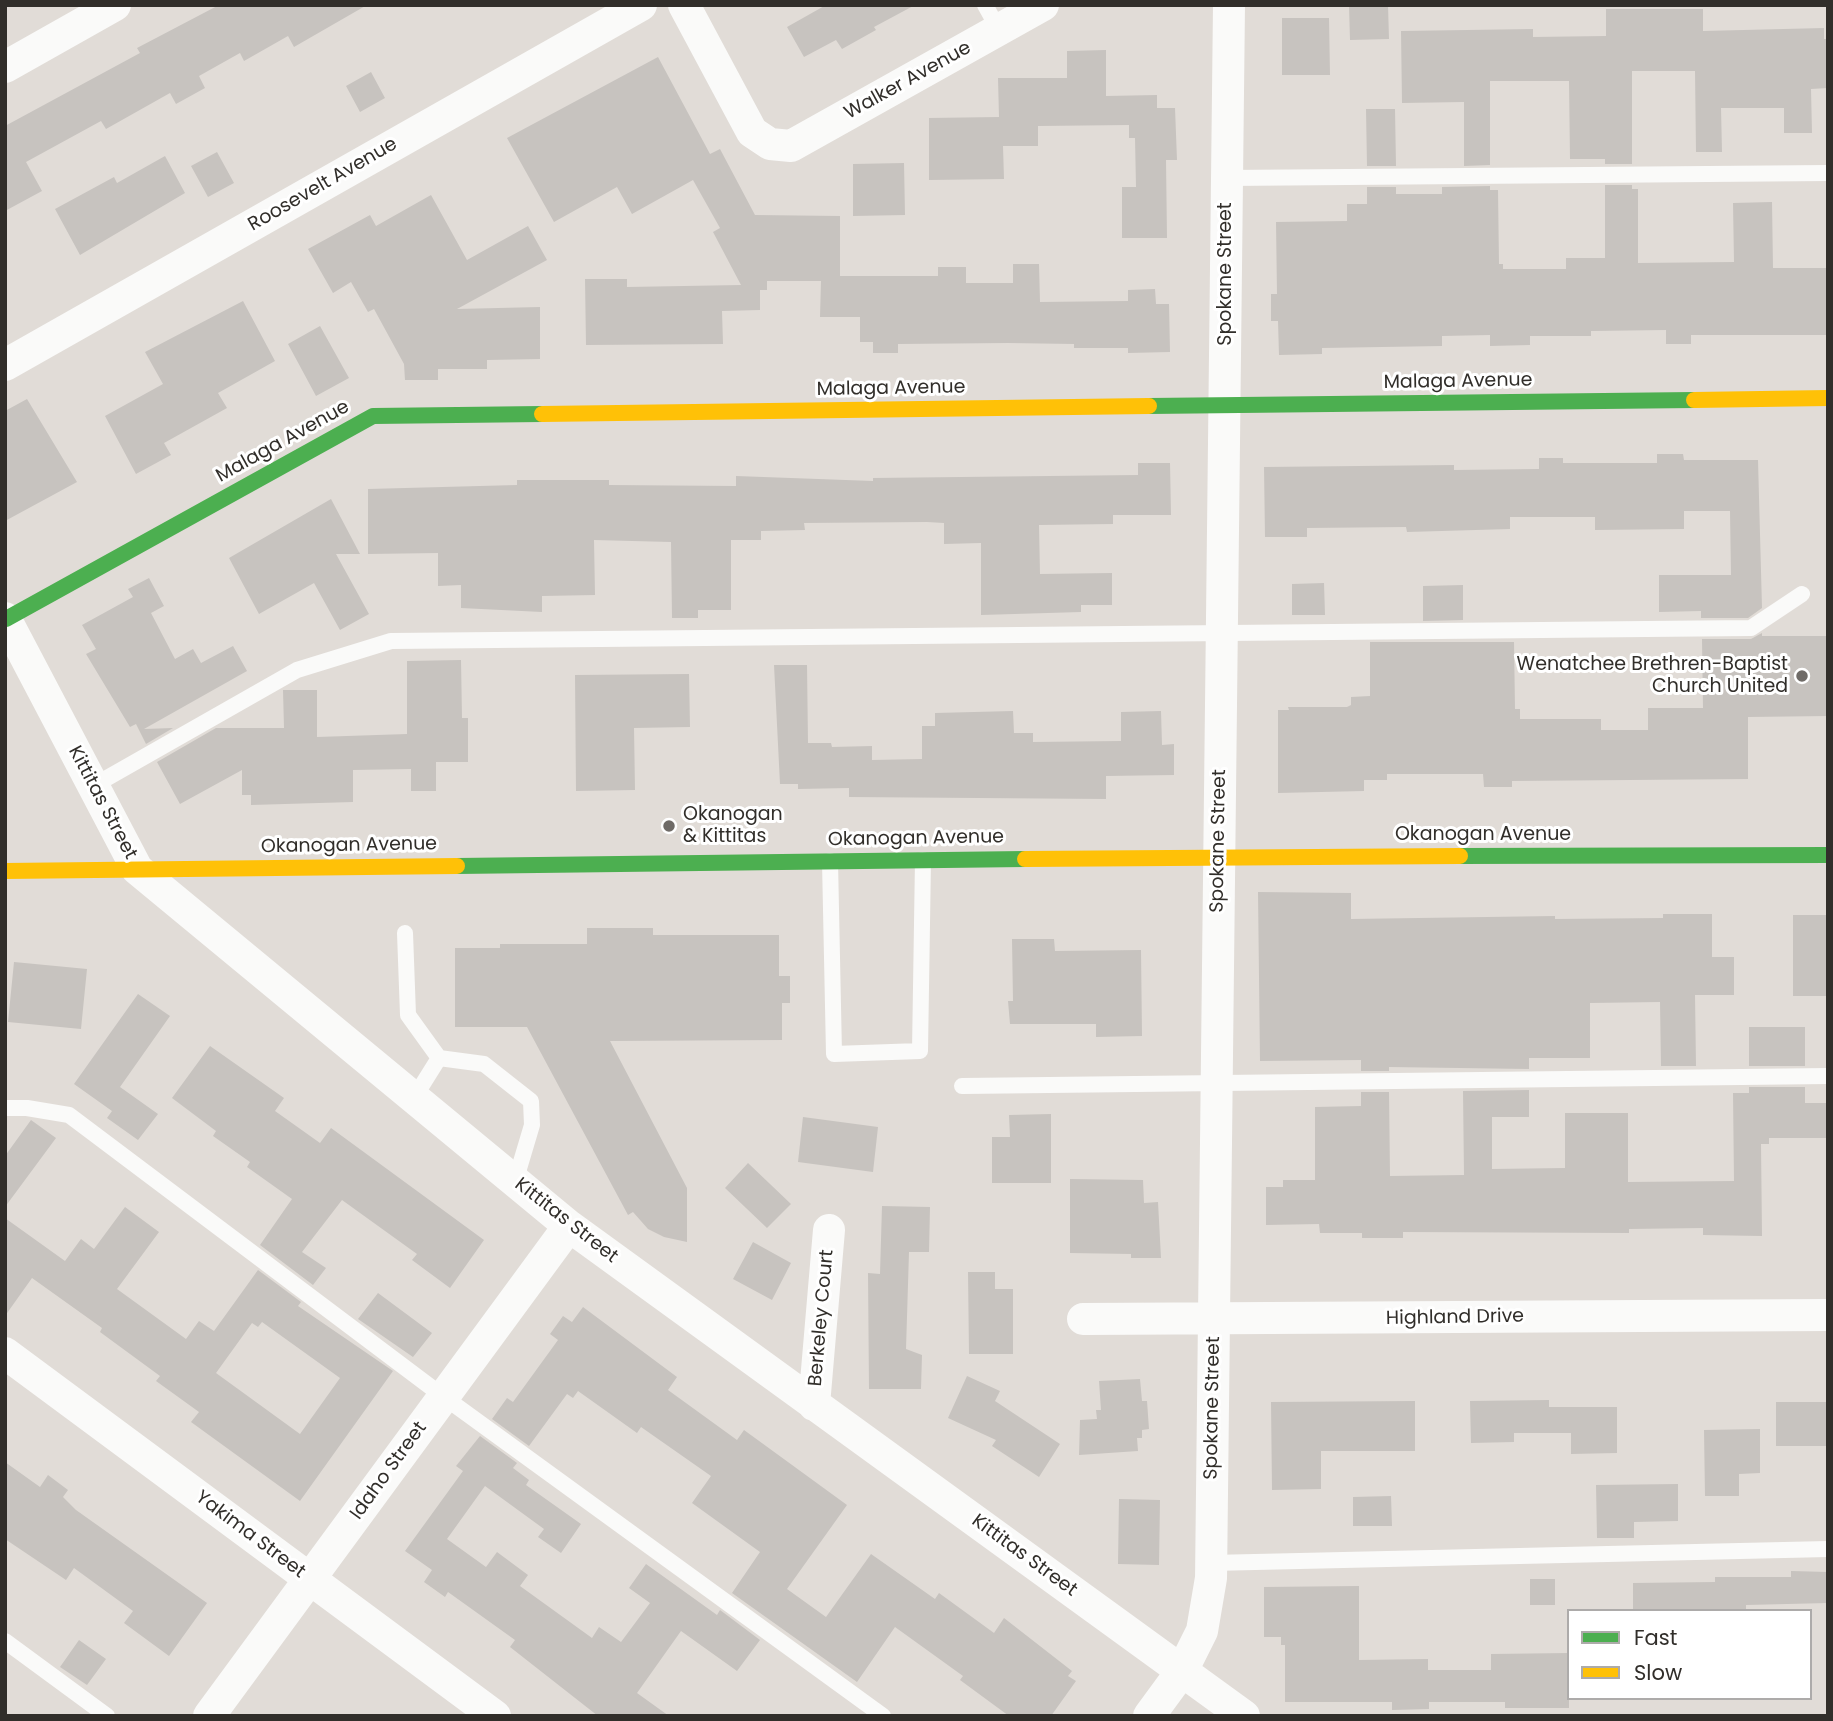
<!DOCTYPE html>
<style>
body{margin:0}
#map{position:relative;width:1833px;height:1721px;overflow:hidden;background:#e1dcd7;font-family:Poppins,sans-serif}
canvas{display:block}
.frame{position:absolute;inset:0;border:7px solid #312e2a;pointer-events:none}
.legend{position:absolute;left:1567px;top:1609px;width:245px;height:91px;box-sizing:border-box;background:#fff;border:2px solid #adabaa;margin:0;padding:9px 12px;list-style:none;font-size:21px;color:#312e2a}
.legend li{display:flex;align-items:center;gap:14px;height:35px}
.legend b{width:35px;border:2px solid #adabaa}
</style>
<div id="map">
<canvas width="1833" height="1721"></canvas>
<div class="frame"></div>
<ul class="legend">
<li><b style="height:9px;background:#4caf50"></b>Fast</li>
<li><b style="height:9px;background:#ffc107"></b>Slow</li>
</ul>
</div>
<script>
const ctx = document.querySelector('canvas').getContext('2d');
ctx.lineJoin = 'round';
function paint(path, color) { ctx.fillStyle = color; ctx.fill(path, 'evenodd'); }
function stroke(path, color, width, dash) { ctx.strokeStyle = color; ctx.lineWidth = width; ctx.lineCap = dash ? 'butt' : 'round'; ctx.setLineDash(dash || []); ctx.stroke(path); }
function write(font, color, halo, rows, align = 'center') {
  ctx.font = font + ' Poppins,sans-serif'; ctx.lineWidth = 6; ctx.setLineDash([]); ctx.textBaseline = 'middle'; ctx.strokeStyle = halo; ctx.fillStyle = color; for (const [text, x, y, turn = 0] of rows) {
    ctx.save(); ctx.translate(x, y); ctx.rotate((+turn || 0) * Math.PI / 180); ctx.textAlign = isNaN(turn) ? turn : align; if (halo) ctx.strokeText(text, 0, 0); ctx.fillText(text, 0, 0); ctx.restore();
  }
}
const building = new Path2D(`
 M219 5H367L294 47 288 36 244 61 240 53 199 76 205 88 176 104 170 93 106 129 101 121 26 162 42 191 5 211V126L140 53 137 48Z
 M826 5H915L874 27 876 30 842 49 836 40 804 57 787 27Z
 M1349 5H1388L1389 39 1350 40Z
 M1606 9H1703V31L1824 28V39H1828V88L1811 89 1812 133H1784V108H1721L1722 152H1696L1695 71H1632V164H1605V159H1570L1569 81H1490V165L1464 166V102L1402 103 1401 31 1533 29V37L1606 36Z
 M1282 18H1329L1330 75H1282Z
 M1106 50V96L1157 95V108H1175L1177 160H1166L1167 238H1122V187H1136L1135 138H1129V125L1038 126V146H1003L1004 179 929 180V118L999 117 998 78H1067V51Z
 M658 57 710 154 720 149 755 215 840 216V276H938V267H966V283H1013V264H1039L1040 302 1128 301V290L1155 289 1156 304H1169L1170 352 1128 353V348H1074V344L1008 343 898 344V353H873V342H860V317H820L821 281H767V290H760V310L722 311 723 344 586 345 585 279H627V287L741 285 713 232 720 228 693 180 632 214 617 187 554 222 507 138Z
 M371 72 385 98 360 112 346 86Z
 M1366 109H1395L1396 166H1367Z
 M217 152 234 183 208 197 191 166Z
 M165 156 185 193 80 255 55 209 114 177 117 183Z
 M904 163 905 215 853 216V164Z
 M1605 185H1632V189H1638V263L1734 262 1733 203 1772 202 1773 268H1828V335H1691V344H1666V330L1591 331V336H1530V345L1490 346V335L1442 336V346L1322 348V354L1279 355 1278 321H1271V294H1277L1276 222 1347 221V204H1367V187H1396V194H1442V187L1490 186V190H1498L1499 264H1503V269H1566V258H1605Z
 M431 195 467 260 528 226 547 260 457 309 540 307V359L487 360V369H438V380H405L404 364 374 309 368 312 351 282 333 293 308 249 370 215 376 226Z
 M243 301 275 361 218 393 227 408 164 443 171 455 136 474 105 416 163 384 145 352Z
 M320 326 349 378 316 396 288 344Z
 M27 399 77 482 5 521V411Z
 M1657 454H1683L1684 460H1758L1762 608 1748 618H1701V611L1659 612V575H1731L1730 511H1684V529L1595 530V517H1510V529L1407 532 1406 527 1307 528V537H1265L1264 467 1454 465V470L1539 469V458H1563V463H1657Z
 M1138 463H1170L1171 515H1113V524L1039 525 1040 574 1112 573V605H1081V612L981 615V543L944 544V523L927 522 804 523 805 530 761 531V540H731V610H698V618H672L671 542 594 540 595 595 542 596V612L461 608V585L438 586V553L368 554V489L517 485V480H609V485L736 486V476L873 481V478L1138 475Z
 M331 499 360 554H336L369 614 340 630 314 583 259 614 229 558Z
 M149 578 164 606 151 613 175 659 193 649 201 663 233 646 247 671 144 729 173 728 146 744 136 724 130 727 86 654 96 649 82 625 133 597 128 589Z
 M1324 583 1325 615H1292V584Z
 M1463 585V620L1423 621V586Z
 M1762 633V636H1828V716L1748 717V779L1512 781V787H1484L1483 774H1387V780H1364V791L1278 793V710H1289L1288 707H1347L1351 705V697L1370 696V642H1514L1515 709H1520V719H1601V730H1648V708H1703L1702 639H1751Z
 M461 660 462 718H468V762H436V791H411V769L353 770V802L251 805V795H242V770L180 804 157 762 216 728H284L283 690H317V737L407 734V661Z
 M774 665H807L808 743H831L832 747 872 746V760L922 759V726H935V713L1013 711 1014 733H1033V742L1121 741V712L1161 711 1162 745 1174 744V775L1106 776V799L849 797V788L798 789V784H780Z
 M689 674 690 727 634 728 635 790 576 791 575 675Z
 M1258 892 1351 893V919L1555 916V919L1663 918V914H1712V957H1734V995H1695L1696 1066H1661L1660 1002 1590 1003V1058H1529V1069L1389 1067V1071H1361V1060L1260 1061Z
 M1793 915H1828V996H1793Z
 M587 928H653V935H779V976H790V1003H782V1040L610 1041 687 1188V1242L664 1237 648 1229 633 1212 628 1215 527 1027H455V948H500V944H587Z
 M1012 939H1054L1055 951 1141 950 1142 1036 1096 1037V1024H1010L1008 1001H1013Z
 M14 962 87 969 81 1029 8 1022Z
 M138 994 170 1016 120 1087 158 1114 138 1140 107 1118 112 1111 74 1084Z
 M1749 1027H1805V1066H1749Z
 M210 1046 284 1098 275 1111 320 1143 331 1128 484 1240 450 1288 412 1260 417 1254 342 1200 302 1252 326 1268 313 1285 260 1245 292 1199 247 1167 250 1162 213 1136 216 1131 172 1098Z
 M1749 1087H1805V1103H1828V1138H1769V1144H1761L1762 1236 1703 1235V1228L1629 1229V1233L1403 1232V1238H1362V1233H1320L1319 1224 1266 1225V1187H1283V1180H1315V1107L1361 1106V1092H1389L1390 1176 1464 1175 1463 1091 1529 1090V1117H1492V1169L1565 1168V1113H1628V1182L1734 1181 1733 1093H1749Z
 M1051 1114V1183H992V1137H1010L1009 1115Z
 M803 1117 878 1127 873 1172 798 1162Z
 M31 1120 56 1138 5 1207V1156Z
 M748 1163 791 1204 767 1228 725 1188Z
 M1070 1179 1143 1180 1144 1203 1158 1202 1161 1258H1131V1254L1070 1253Z
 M882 1206 930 1207 929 1252H909L906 1349 922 1355 921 1389H869L868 1273 880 1274Z
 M125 1207 159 1232 117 1289 186 1339 199 1321 214 1331 258 1270 301 1302 298 1306 393 1371 300 1501 191 1422 199 1412 156 1381 160 1376 100 1332 102 1328 32 1278 5 1316V1218L65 1261 81 1239 94 1249ZM262 1322 340 1378 300 1434 216 1373 252 1323 258 1327Z
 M753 1242 791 1263 772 1300 733 1279Z
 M968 1272H995V1289H1013V1354H969Z
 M378 1293 432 1333 413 1357 358 1319Z
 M583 1307 677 1377 668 1390 737 1440 744 1430 847 1505 787 1589 826 1617 871 1554 935 1599 939 1593 994 1633 1004 1618 1072 1671 1068 1676 1076 1681 1051 1716H1009L960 1680 963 1676 895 1627 857 1682 732 1593 760 1552 692 1503 711 1476 641 1427 637 1433 578 1391 573 1398 567 1394 529 1446 492 1419 507 1398 513 1402 558 1340 550 1334 563 1316 572 1322Z
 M967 1376 1000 1391 995 1401 1060 1444 1039 1477 992 1446 996 1440 948 1418Z
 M1140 1379 1142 1401H1147L1149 1429 1142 1430V1438H1137L1138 1451 1079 1455 1080 1420 1097 1419 1096 1410H1101L1099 1381Z
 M1549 1400V1407H1617V1453L1571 1454V1433H1514V1442L1471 1443 1470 1401Z
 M1415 1401V1451H1321V1489L1272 1490 1271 1402Z
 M1776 1402H1828V1446H1776Z
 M1760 1429V1473L1739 1474V1496H1705L1704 1430Z
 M480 1436 517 1463 513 1468 529 1480 526 1485 581 1524 561 1553 538 1537 544 1529 485 1486 447 1539 486 1567 497 1552 528 1575 520 1586 592 1638 599 1627 621 1642 650 1603 629 1588 646 1564 717 1615 720 1610 760 1640 737 1671 681 1631 637 1693 669 1716H598L510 1647 515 1640 448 1592 445 1597 424 1582 432 1570 405 1551 463 1471 456 1466Z
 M5 1462 40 1487 48 1475 68 1490 63 1497 76 1510 207 1603 169 1656 124 1623 133 1611 74 1568 66 1580 5 1539Z
 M1678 1484V1521L1634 1522V1538H1597L1596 1485Z
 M1391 1496 1392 1526H1353V1497Z
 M1119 1499 1160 1500 1159 1565 1118 1564Z
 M1791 1571 1828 1572V1603L1746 1605V1611H1633V1583L1715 1582V1577H1791Z
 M1530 1579H1555V1605H1530Z
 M1359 1586V1660L1428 1659V1670H1491V1654L1569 1653V1708H1505V1702H1429V1709L1392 1710V1702H1285V1645H1281V1637H1264V1587Z
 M79 1640 106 1659 87 1685 60 1667Z`);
const lane = new Path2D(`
 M985 5 999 30
 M1227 178 1828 173
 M93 786 297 670 391 641 1751 628 1802 594
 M830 861 834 1054 920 1051 923 860
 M405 933 408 1015 439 1058
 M962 1086 1828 1076
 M414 1098 439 1058 484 1064 531 1101 532 1125 515 1182
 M5 1108H27L69 1115 444 1397 883 1716
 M1211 1563 1828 1549
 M5 1641 107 1716`);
const street = new Path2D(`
 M684 5 752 132 770 144 791 146 1043 5
 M5 67 115 5
 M5 365 641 5
 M5 618 137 869 569 1226 1244 1716
 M1083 1319 1828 1315
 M5 1353 495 1716
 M814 1405 829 1230
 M209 1716 569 1226
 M1149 1716 1182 1671 1202 1631 1211 1578 1229 5`);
const fast = new Path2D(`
 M1149 406 1694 400
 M6 619 373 416 542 414
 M1460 856 1828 855
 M457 866 1025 859`);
const slow = new Path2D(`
 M1694 400 1828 398
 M542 414 1149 406
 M1025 859 1460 856
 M5 871 457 866`);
const markers = [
 [1802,676,7,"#6f6b67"],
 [669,826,7,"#6f6b67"]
];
const streetNames = [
 ["Walker Avenue",908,81,-29],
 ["Roosevelt Avenue",323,185,-30],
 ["Spokane Street",1226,274,-90],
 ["Malaga Avenue",1458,382,-1],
 ["Malaga Avenue",891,389,-1],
 ["Malaga Avenue",283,442,-29],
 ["Kittitas Street",102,803,62],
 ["Okanogan Avenue",1483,835],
 ["Okanogan Avenue",916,839,-1],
 ["Spokane Street",1219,841,-89],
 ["Okanogan Avenue",349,846,-1],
 ["Kittitas Street",566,1221,38],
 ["Berkeley Court",822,1318,-85],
 ["Highland Drive",1455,1318,-1],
 ["Spokane Street",1213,1408,-89],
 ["Idaho Street",389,1471,-54],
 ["Yakima Street",250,1535,37],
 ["Kittitas Street",1024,1556,36]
];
const poiNames = [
 ["Wenatchee Brethren-Baptist",1788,665],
 ["Church United",1788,687],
 ["Okanogan",683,815,"left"],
 ["& Kittitas",683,837,"left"]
];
paint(building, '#c7c3bf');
stroke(lane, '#fafaf9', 16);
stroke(street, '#fafaf9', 32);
stroke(fast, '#4caf50', 16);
stroke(slow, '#ffc107', 16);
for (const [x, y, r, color] of markers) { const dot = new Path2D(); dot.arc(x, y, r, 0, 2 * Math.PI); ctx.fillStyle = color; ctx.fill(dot); stroke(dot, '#fff', 2.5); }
write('19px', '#312e2a', '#fff', streetNames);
write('19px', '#312e2a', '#fff', poiNames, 'right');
</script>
